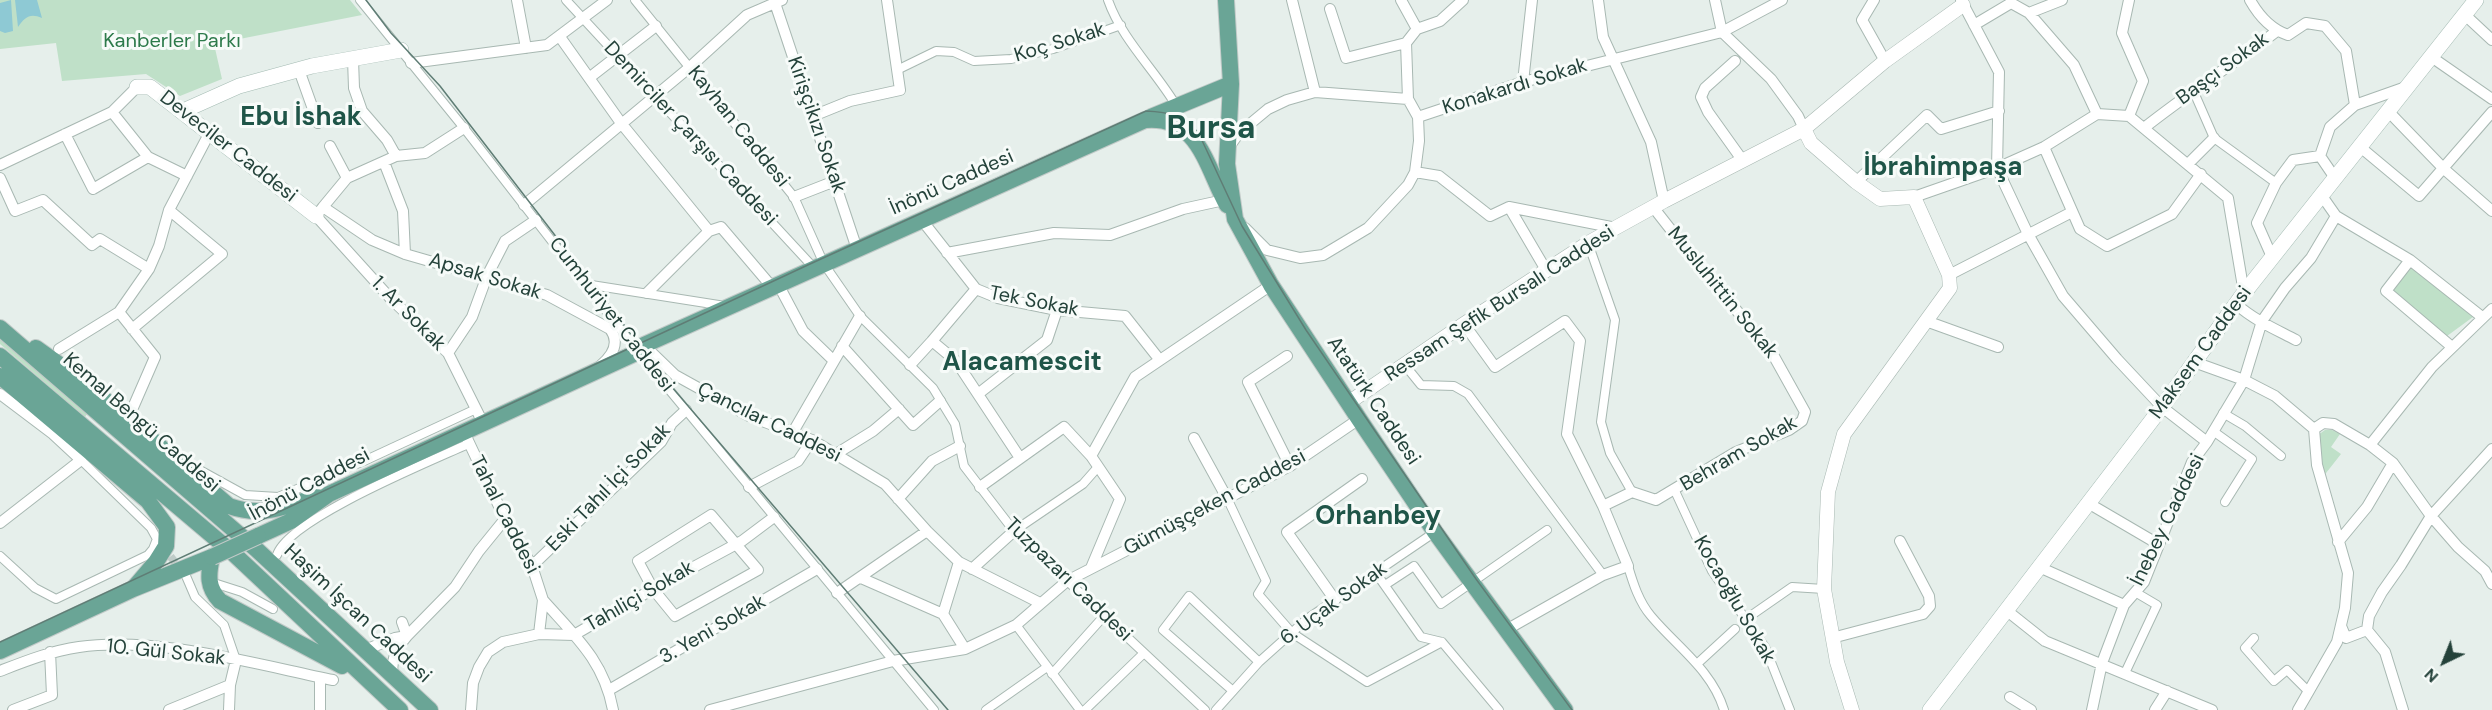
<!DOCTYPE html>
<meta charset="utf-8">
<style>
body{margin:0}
#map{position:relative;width:2492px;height:710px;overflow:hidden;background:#e6efeb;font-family:"DM Sans",sans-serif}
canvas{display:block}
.north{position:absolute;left:2414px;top:632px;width:60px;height:60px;-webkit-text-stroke:4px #f7fbf9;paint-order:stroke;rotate:223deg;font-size:16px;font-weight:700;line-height:24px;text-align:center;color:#24423a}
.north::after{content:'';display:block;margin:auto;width:21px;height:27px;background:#24423a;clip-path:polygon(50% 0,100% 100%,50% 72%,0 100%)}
</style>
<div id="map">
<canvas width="2492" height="710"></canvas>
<div class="north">N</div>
</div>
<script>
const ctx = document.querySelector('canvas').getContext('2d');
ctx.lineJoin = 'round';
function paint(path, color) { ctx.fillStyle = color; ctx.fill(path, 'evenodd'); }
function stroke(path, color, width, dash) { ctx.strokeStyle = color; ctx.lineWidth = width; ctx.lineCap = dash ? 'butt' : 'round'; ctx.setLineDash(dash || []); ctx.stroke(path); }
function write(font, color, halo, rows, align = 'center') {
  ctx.font = font + ' "DM Sans",sans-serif'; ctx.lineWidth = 6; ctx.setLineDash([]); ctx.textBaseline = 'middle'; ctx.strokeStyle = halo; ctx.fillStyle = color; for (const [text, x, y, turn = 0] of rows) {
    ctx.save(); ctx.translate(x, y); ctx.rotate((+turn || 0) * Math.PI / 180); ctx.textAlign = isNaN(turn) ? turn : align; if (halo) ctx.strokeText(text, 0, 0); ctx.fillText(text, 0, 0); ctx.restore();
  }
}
const green = new Path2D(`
 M0 0H350L362 15 214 44 222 79 180 96 146 74 62 81 56 43 0 49Z
 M2413 266 2473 317 2447 336 2392 290Z
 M0 337 87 414 85 417 0 344Z
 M2325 430H2332L2340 434 2331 447 2341 454 2319 482 2318 435Z`);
const water = new Path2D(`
 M11 0 13 31 5 33 0 31V3Z
 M15 0H37L42 18C30 13 25 17 18 27Z`);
const pedestrianTunnel = new Path2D(`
 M163 547 181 570`);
const pedestrian = new Path2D(`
 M360 0 464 128 638 352 934 710
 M566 0 814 268
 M635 0 794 197 824 264 860 316 933 388 955 424 964 466 1014 531 1205 710
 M1108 0C1122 40 1156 71 1177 107
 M897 70 936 51 954 52 974 61 1011 59 1053 49 1121 25
 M2193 90 2214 138 2276 183
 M1588 243 1615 320 1601 422 1610 453 1632 492
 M585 284 725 306
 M1404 364 1421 385 1454 386 1468 394 1603 575
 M2223 413 2245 426 2281 456
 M2213 431 2252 459 2225 502
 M196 468 245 495 278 497 364 461 476 409
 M1675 491 1712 571 1765 647 1790 710
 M1228 500 1266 581 1258 594 1292 633 1367 682 1442 642
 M1014 531 1083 484 1098 467
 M277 555C288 519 431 461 468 444
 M0 556 35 588 56 599 148 555 153 549 157 539 151 528 81 460
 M1628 566C1633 583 1639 602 1651 616 1677 647 1712 670 1724 710
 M1376 573 1421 637 1442 642 1499 710
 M186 576 195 597 224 625 236 660
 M217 584 242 592 273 609
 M1385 585 1414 566 1441 604 1547 530
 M1746 619 1792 587 1824 589
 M1016 625 1080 710
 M2254 638 2245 648 2274 681 2287 670 2309 692
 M1698 663 1735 629
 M2125 673 2157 605 2135 592
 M1052 674 1104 616
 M1233 691 1163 630 1189 596 1259 662
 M986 710 1047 667
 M1085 710 1144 653
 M1216 710 1259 662 1307 619 1435 532`);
const minor = new Path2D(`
 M517 0 526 48
 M774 0 857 249
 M1292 0 1315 92
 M1401 0 1417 29
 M1598 0 1603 37 1651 142 1664 201
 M1715 0 1722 32 1771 79 1798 116 1804 129
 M1874 0 1862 20 1885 61
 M1961 0 1999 72 1997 168 2028 234 2063 296 2117 359 2162 407 2207 442
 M2250 0C2259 16 2270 29 2288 35L2306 23 2325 26 2346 51 2355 105
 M1330 9 1346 58 1406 43
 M2029 13 2074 65 2097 114
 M2464 14 2492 40
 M1974 25 2011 3 2029 13 2062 0
 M560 37 621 123 709 231
 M2430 56 2492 99
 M353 59 354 88 362 111 387 140 396 156
 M1735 61 1705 88 1701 97 1708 112 1743 161
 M411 63 547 45 607 0
 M299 70 318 123
 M589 78 656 26
 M1523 82 1532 0
 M1408 99 1406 43 1417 29 1440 21 1463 0
 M2387 110 2444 169 2492 211
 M112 112 148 157 187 176
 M813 116 850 101 900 90 887 0
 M2129 116 2228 198 2244 293
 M2129 116 2143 81 2122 33 2129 0
 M1418 117 1523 82 1722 32 1782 0
 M2144 128C2187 94 2233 64 2277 31
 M65 134 93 189 148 157
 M330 146 347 178
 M2359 146 2419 196 2492 112
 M1229 147 1239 133 1268 109 1287 100 1315 92 1408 99 1418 117 1419 141 1415 172 1408 185 1368 228 1323 255 1300 258 1267 250 1245 228
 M2044 147 2080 229 2107 246 2172 214 2201 174
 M384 162 403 211 405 254
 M2188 164 2214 138
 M0 165 112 112 137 87
 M1415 172 1439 176 1490 216 1509 207 1616 228
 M0 178 15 211 43 200 92 245 100 239 149 269
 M2335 178 2320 156 2330 127 2355 105 2406 87
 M1856 182 1927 115 1941 129 1999 111
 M2322 196 2336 216 2410 260 2482 317
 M794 197 835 181
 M1914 197 1997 168 2044 147 2097 114 2129 116
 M524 205 690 67 747 15 782 0
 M323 207 347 178 396 156 425 153 464 128
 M1509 207 1546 270
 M921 219 976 289 998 298 1057 310 1125 316 1159 359
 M947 253 1054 233 1110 235 1183 209 1224 200
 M2272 257 2257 223 2276 183 2293 160 2320 156
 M2410 260 2386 291 2452 347
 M1949 275 2072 212
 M778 284 803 331 834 361
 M976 289 932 341 956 361 1020 458
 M647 293 709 231 721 227 772 287
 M2236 304C2254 320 2275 329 2296 340
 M119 312 155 357 128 419
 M1926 321 1998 347
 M1464 324 1495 367 1565 321 1580 341 1567 434 1603 506 1628 566 1603 575 1506 630
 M132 329 222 254 169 210
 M644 345 675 375 749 416 812 440 885 484 927 531 959 562 1040 603
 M842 346 913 425 940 401
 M59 349 119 312 149 269 159 246 169 210 210 132
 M448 353 472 317 487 276 505 241 536 220
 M1287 356 1248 382 1290 466
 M2194 362 2244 380 2275 396 2314 429 2323 423 2334 424 2370 445 2393 463 2431 516 2458 547 2485 571 2492 584
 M910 365 932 341
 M0 394 53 434 81 460 0 523
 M978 394 1047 340 1057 310
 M483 423 448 353 391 299 316 216 323 207 372 240 405 254 547 295 610 329C620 342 613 355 601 365
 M464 432 505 519 532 566 543 600 539 634
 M793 432 860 316
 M1194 438 1228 500
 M2370 445 2432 367 2492 309
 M836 454 873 431 899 409
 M749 487 798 461 812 440
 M980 487 1064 427 1091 456
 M898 499 932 461 960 446
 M2088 503 2158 544
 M1603 506 1632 492 1656 500 1736 452 1789 430 1802 421 1805 412 1771 351 1704 272 1653 207
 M711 515 758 570 675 616 653 589 638 561Z
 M2338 542 2367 507 2393 463
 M959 562 943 614 965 649
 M532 566 661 442 672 423 686 410
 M2039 567 2124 605
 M1091 568 1120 499 1091 456 1135 377 1271 285
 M972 569 1014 531
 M861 578 943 614
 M837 593 927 531
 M543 600C575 636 604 661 613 710
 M1335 600 1287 532 1362 479
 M2006 610 2045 641 2212 710
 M402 622 407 636 455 587 479 551 505 519
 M2341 626 2346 638 2367 630 2369 616 2382 592 2401 565 2431 516 2492 449
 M2367 630 2385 652 2403 710
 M1832 638 1923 614 1930 606 1929 596 1900 541
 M365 650 395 638 407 636
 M0 671C26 661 51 651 79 647 157 636 255 664 333 680
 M392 675C392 658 396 649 407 636
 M320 678V710
 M609 690 817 569
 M2010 697 2031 710
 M13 710 52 695 50 652
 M169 710 230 685
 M229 710 230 685 236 660
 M471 710 473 683 479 667 488 652 503 642 539 634 574 635 653 589 742 541 774 517
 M710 710 893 661 965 649 1016 625 1067 581 1290 466 1359 419
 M2092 710 2102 663 2124 605 2144 582 2192 462 2207 442 2244 380 2262 321 2285 288 2311 258 2336 216
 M2155 710 2167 691
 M2298 710 2337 642 2345 608 2348 573 2317 465 2314 429`);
const tertiary = new Path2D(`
 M1804 129 1811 143 1856 182 1880 199 1914 197 1949 275 1950 288 1844 434 1828 492 1824 589 1837 662 1852 710
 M1348 403 1464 324 1588 243 1664 201 1804 129 1885 61 1963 5`);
const secondary = new Path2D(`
 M137 87H150L316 216
 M183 111 239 86 312 66 401 50
 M1930 710 2162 407 2244 293 2476 0`);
const primary = new Path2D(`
 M1226 0 1231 84 1227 164 1235 219 1271 285 1359 419 1435 532 1565 710
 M1151 117 1231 84
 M0 328 256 549 430 710
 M644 345 1145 120C1199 115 1206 167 1227 205
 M36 348 78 378 128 419 229 506C263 518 284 506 317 497
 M0 356 234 554 400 710
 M0 376 148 501 167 527 166 546 156 562 133 589
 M258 536 291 521 329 494 638 352
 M212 557C208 575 207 587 220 601L342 666
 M0 651 133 589 212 557`);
const tram = new Path2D(`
 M366 0 391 33 440 86 671 386 948 710
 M0 642 810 264 1146 111C1168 112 1185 115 1199 134L1242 226 1306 330 1476 579 1572 710`);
const primaryBridge = new Path2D(`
 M212 557 258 536`);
const parkNames = [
 ["Kanberler Parkı",172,42]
];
const streetNames = [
 ["Koç Sokak",1060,43,-17],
 ["Başçı Sokak",2223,69,-36],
 ["Konakardı Sokak",1515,87,-17],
 ["Kirişçikızı Sokak",816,125,71],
 ["Kayhan Caddesi",738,127,51],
 ["Demirciler Çarşısı Caddesi",690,134,47],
 ["Deveciler Caddesi",228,147,38],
 ["İnönü Caddesi",952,183,-24],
 ["Apsak Sokak",485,277,17],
 ["Musluhittin Sokak",1722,293,51],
 ["Tek Sokak",1034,302,11],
 ["Ressam Şefik Bursalı Caddesi",1500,304,-33],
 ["1. Ar Sokak",408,314,45],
 ["Cumhuriyet Caddesi",611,315,52],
 ["Maksem Caddesi",2201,353,-54],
 ["Atatürk Caddesi",1373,401,56],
 ["Kemal Bengü Caddesi",141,423,41],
 ["Çancılar Caddesi",769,423,26],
 ["Behram Sokak",1739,454,-30],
 ["İnönü Caddesi",310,485,-28],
 ["Eski Tahıl İçi Sokak",609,488,-46],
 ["Gümüşçeken Caddesi",1215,503,-28],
 ["Tahal Caddesi",504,515,63],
 ["İnebey Caddesi",2168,520,-64],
 ["Tuzpazarı Caddesi",1068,580,44],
 ["Tahıliçi Sokak",640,597,-30],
 ["Kocaoğlu Sokak",1734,600,60],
 ["6. Uçak Sokak",1334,604,-36],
 ["Haşim İşcan Caddesi",357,614,43],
 ["3. Yeni Sokak",713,630,-30],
 ["10. Gül Sokak",166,653,6]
];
const districtNames = [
 ["Ebu İshak",301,118],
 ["İbrahimpaşa",1943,168],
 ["Alacamescit",1022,363],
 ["Orhanbey",1378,517]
];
const townNames = [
 ["Bursa",1211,130]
];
paint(green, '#bfe0c8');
paint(water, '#8ec9d4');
stroke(pedestrianTunnel, '#bfccc8', 8, [8, 4]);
stroke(pedestrian, '#a8b8b2', 10);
stroke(minor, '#a8b8b2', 12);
stroke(tertiary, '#a8b8b2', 15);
stroke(secondary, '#a4bbb3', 16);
stroke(primary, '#c2cac8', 18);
stroke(pedestrian, '#fff', 8);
stroke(minor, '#fff', 10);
stroke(tertiary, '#fff', 14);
stroke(secondary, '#fff', 15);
stroke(primary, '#6aa596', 16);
stroke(tram, '#5f7d75', 1.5);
stroke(primaryBridge, '#c2cac8', 18, []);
stroke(primaryBridge, '#6aa596', 16);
write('20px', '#2d7a4b', '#f7fbf9', parkNames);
write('20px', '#24423a', '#f7fbf9', streetNames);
write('bold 26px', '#1f5548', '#f7fbf9', districtNames);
write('bold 32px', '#1f5548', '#f7fbf9', townNames);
</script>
